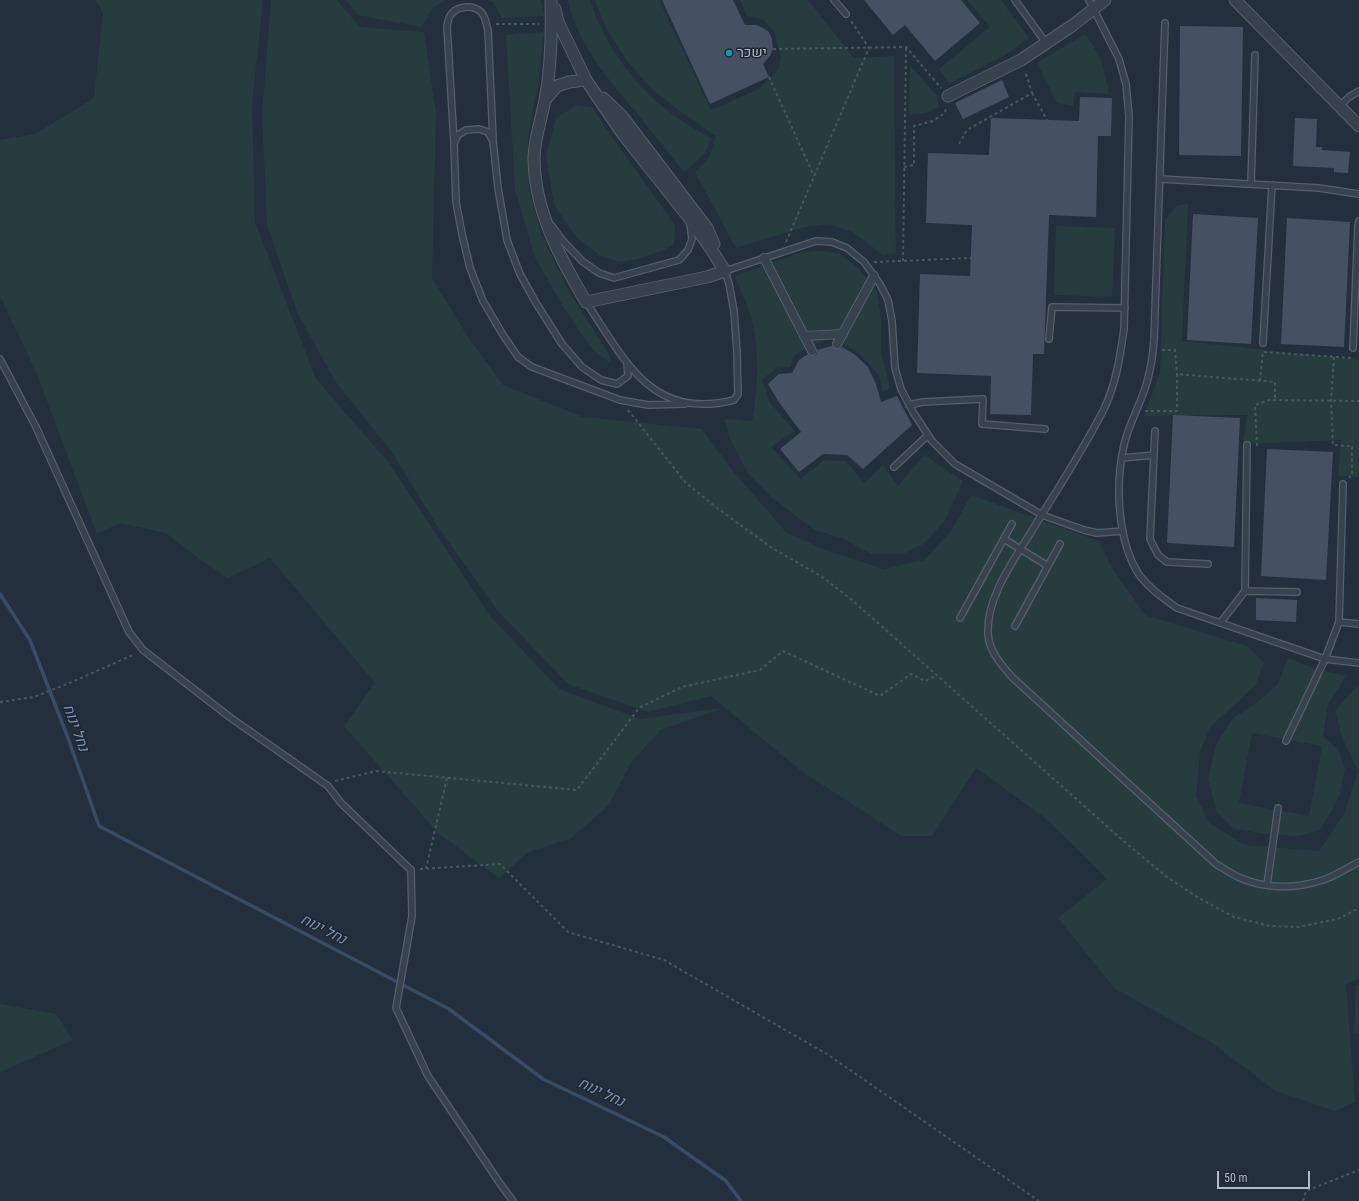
<!DOCTYPE html>
<meta charset="utf-8">
<style>
body{margin:0}
#map{position:relative;width:1359px;height:1201px;overflow:hidden;background:#242f3e;font-family:"Roboto Condensed",sans-serif}
canvas{display:block}
.scale{position:absolute;left:1217px;top:1171px;width:93px;height:18px;box-sizing:border-box;border:2px solid #b4bcc9;border-top:0;padding-left:5px;font-size:12px;line-height:14px;white-space:nowrap;color:#b4bcc9;-webkit-text-stroke:3px #1d2633;paint-order:stroke}
</style>
<div id="map">
<canvas width="1359" height="1201"></canvas>
<div class="scale">50 m</div>
</div>
<script>
const ctx = document.querySelector('canvas').getContext('2d');
ctx.lineJoin = 'round';
function paint(path, color) { ctx.fillStyle = color; ctx.fill(path, 'evenodd'); }
function stroke(path, color, width, dash) { ctx.strokeStyle = color; ctx.lineWidth = width; ctx.lineCap = dash ? 'butt' : 'round'; ctx.setLineDash(dash || []); ctx.stroke(path); }
function write(font, color, halo, rows, align = 'center') {
  ctx.font = font + ' "Roboto Condensed",Heebo,sans-serif'; ctx.lineWidth = 3; ctx.setLineDash([]); ctx.textBaseline = 'middle'; ctx.strokeStyle = halo; ctx.fillStyle = color; for (const [text, x, y, turn = 0] of rows) {
    ctx.save(); ctx.translate(x, y); ctx.rotate((+turn || 0) * Math.PI / 180); ctx.textAlign = isNaN(turn) ? turn : align; if (halo) ctx.strokeText(text, 0, 0); ctx.fillText(text, 0, 0); ctx.restore();
  }
}
const green = new Path2D(`
 M96 0H263L252 104 255 222 316 379 389 463 490 616 559 689 640 719 723 708 661 730 632 761 609 805 571 838 527 853 499 878 438 833 344 726 375 683 270 558 228 578 195 556 166 533 120 523 97 534 37 374 0 296V140L35 134 94 98 103 13Z
 M271 0H337L360 27 424 32 436 113 432 278 468 337 503 385 583 417 702 429 732 470 786 532 825 550 884 569 924 560 952 530 971 495 1099 541 1112 568 1145 615 1247 646 1264 663 1255 686 1210 727 1200 752 1196 796 1209 823 1245 845 1319 851 1344 814 1358 771 1342 737 1335 711 1359 683V979L1346 984 1355 1102 1335 1111 1276 1091 1212 1043 1114 988 1058 918 1107 879 1045 818 976 768 932 836H901L800 770 711 696 648 712 568 684 497 610 438 527 391 451 335 381 297 312 267 225 262 115Z
 M346 0H446L432 9 422 27 358 15Z
 M488 0H541L544 16 502 18 493 2Z
 M568 0H590C611 63 653 108 711 138L705 153 684 172C668 152 652 132 636 112 608 79 577 43 568 0Z
 M595 0H659L711 110 759 89 778 70 781 57 774 31 764 20 747 16 740 0H808L854 58 894 56 896 253 883 255 853 232 829 224 804 227 736 248 695 172 709 158 716 136 676 108 652 89 627 61 605 26Z
 M967 0H1001L1029 38 1005 55 949 84 939 69 990 27Z
 M544 32 538 84 528 134 529 191 542 236 567 288 610 356V362L598 355 588 344 561 303 535 257 515 190 506 35Z
 M1085 34 1093 45 1103 65 1109 94 1075 92 1073 106 1057 103 1037 63Z
 M910 65 937 96 939 107 926 113 909 115Z
 M576 106 592 107 605 127 675 225 674 244 664 250 637 259 619 262 599 255 577 238 554 205 546 156 556 118Z
 M1188 204 1182 341 1359 360V477L1338 476 1341 440 1243 444 1247 415 1144 416 1160 372 1165 220 1176 206Z
 M1056 226 1115 228 1112 297 1054 295Z
 M820 251 839 253 860 270 877 292 881 319V352L890 388 883 392 878 374 860 354 832 337 795 354 790 367 777 368 762 379 770 403 795 431 771 447 801 479 824 460 846 461 864 483 883 465 898 486 924 455 963 481 944 522 923 544 903 554H871L844 539 815 530 771 497 747 472 731 441 724 419 752 421C759 385 760 346 749 310 745 299 739 287 735 276L803 252Z
 M1288 658 1316 669 1346 676 1328 704 1323 736 1338 749 1345 768 1340 793 1332 810 1319 831 1296 836 1261 833 1234 829 1217 812 1208 779 1216 745 1232 719 1256 703 1278 684ZM1252 733 1322 746 1309 816 1239 803Z
 M1356 986H1359V1035L1354 1033Z
 M0 1004 56 1014 73 1040 0 1072Z`);
const stream = new Path2D(`
 M0 594 30 640 68 738 99 826 449 1009 543 1079 664 1137 726 1181 741 1201`);
const building = new Path2D(`
 M662 0H733L745 25H757L763 28 769 32 772 39 773 49 770 56 763 64 769 77 710 104Z
 M864 0H961L980 23 935 61 905 25 893 35Z
 M1180 26 1243 27 1241 156 1179 155Z
 M1002 80 1009 97 963 119 955 103Z
 M1080 97 1112 98 1111 136H1098L1096 217 1049 215 1044 354H1033L1031 415 990 414 991 376 917 373 920 274 970 276 972 225 926 223 928 153 989 155 991 118 1079 121Z
 M1295 118 1317 119 1316 147H1322V150L1350 152 1348 173 1334 172V168L1293 166Z
 M1193 214 1258 218 1251 344 1187 340Z
 M1287 218 1350 222 1344 347 1281 344Z
 M832 346 837 349 842 347 854 354 868 367 876 384 881 402 897 396 912 425 863 469 847 455 823 454 799 472 780 449 801 432 778 401 768 384 779 374 792 373 799 360 808 354 811 356H814L817 354V350Z
 M1173 415 1240 418 1234 547 1167 543Z
 M1267 449 1333 452 1326 580 1261 576Z
 M1256 598 1297 600 1296 622 1256 620Z`);
const path = new Path2D(`
 M496 24H539
 M773 49 906 47 941 88
 M769 77 814 176
 M1032 93 1047 120
 M959 144 967 130 1032 93 1025 71
 M904 167 914 165V126L933 121 945 113 946 107
 M786 242 869 48 851 21
 M903 261 906 48
 M874 262 971 258
 M1162 350H1175L1177 374
 M1264 352 1352 358
 M1334 357 1331 400 1333 445 1352 446V475L1349 478
 M1260 381 1263 351
 M628 410 686 483 717 508 772 548 821 576 852 600 1127 844 1167 877 1197 897 1234 917 1270 926 1298 927 1338 919 1359 908
 M1145 411H1177V374L1275 382V400
 M1256 445H1257L1255 405 1269 400 1359 401
 M0 702 34 697 72 682 135 654
 M335 781 376 771 577 790 639 708 682 687 760 670 783 651 880 696 911 674 925 681 937 675
 M420 869 500 864 568 932 664 960 827 1054 1039 1201
 M426 869 447 778
 M1303 1201 1306 1191 1359 1170`);
const service = new Path2D(`
 M834 0 846 14
 M1015 0 1046 43
 M1089 0 1119 59 1126 84 1129 116 1124 329C1120 357 1116 385 1103 411 1083 450 1059 487 1036 524 1017 556 986 595 988 634 989 651 1002 666 1013 678L1216 864C1223 868 1230 873 1238 877 1265 889 1295 889 1323 880 1335 876 1347 868 1359 862
 M1165 23 1154 340C1153 355 1151 368 1147 382 1141 404 1129 423 1124 445 1115 484 1117 542 1140 576 1150 589 1163 598 1177 608L1325 659 1359 663
 M1340 106 1349 97 1359 91
 M454 143 447 26C448 23 448 19 450 16 456 6 472 4 481 12 486 17 486 24 488 30L493 139
 M1160 179 1319 188 1359 194
 M1251 184 1255 55
 M552 226 563 241 582 261 599 273 614 278 679 260 688 250 692 239 690 223
 M586 302C625 360 651 421 734 400L738 394 737 353 734 311 729 284 725 271 816 241 832 242 847 248 864 262 880 284 888 300 892 321 895 368 901 389 913 412 932 441 955 464 1042 515 1084 530 1097 533 1123 531
 M1049 339 1052 307 1125 308
 M1263 343 1272 185
 M1353 348 1358 226 1359 221
 M0 359 36 427 129 632 143 650 231 718 328 786 341 803 411 870 412 916 396 1008 428 1076 501 1185 513 1201
 M627 363 628 376 617 384 601 380 582 367 562 344 536 303 520 274 507 240 498 188 493 141 488 132 479 129 466 130 458 135 454 144 456 202 462 234 470 268 483 301 503 335 518 357 532 367 620 400 648 405 685 404
 M909 405 923 402 983 399 982 424 1045 429
 M1155 431 1150 539 1158 555 1167 562 1208 564
 M1247 445 1245 591 1297 592
 M1122 458 1154 455
 M894 467 928 435
 M1343 484 1339 622 1359 624
 M1004 539 1048 566
 M960 618 1012 524
 M1221 622 1245 591
 M1015 626 1060 544
 M1286 741 1325 659 1339 622
 M1267 885 1278 808`);
const pedestrian = new Path2D(`
 M764 258 812 351
 M804 336 843 334
 M837 344 874 276`);
const minor = new Path2D(`
 M551 0C552 33 551 68 545 100 541 120 535 137 534 157 534 210 560 258 586 302L707 277 725 271
 M1235 0 1359 126
 M555 9 558 22 586 80 622 133 690 219 709 246 725 271
 M948 96 1021 60 1073 25 1105 0
 M603 98 621 115 707 228 714 244
 M545 100 557 86 569 82 586 80`);
const markers = [
 [729,53,4,"#0f9aa8"]
];
const poiNames = [
 ["ישכר",737,53]
];
const waterNames = [
 ["נחל ינוח",75,728,70],
 ["נחל ינוח",323,930,27],
 ["נחל ינוח",601,1093,25]
];
paint(green, '#263c3f');
stroke(stream, '#394c67', 3.5);
paint(building, '#455162');
stroke(service, '#565f6c', 8);
stroke(pedestrian, '#565f6c', 10);
stroke(minor, '#565f6c', 13);
stroke(path, '#44595c', 2, [3, 3]);
stroke(service, '#38414e', 5.5);
stroke(pedestrian, '#38414e', 8);
stroke(minor, '#38414e', 11);
for (const [x, y, r, color] of markers) { const dot = new Path2D(); dot.arc(x, y, r, 0, 2 * Math.PI); ctx.fillStyle = color; ctx.fill(dot); stroke(dot, '#1d2633', 1.5); }
write('14px', '#b4bcc9', '#1d2633', poiNames, 'left');
write('italic 15px', '#7c92b1', '#1d2633', waterNames);
</script>
